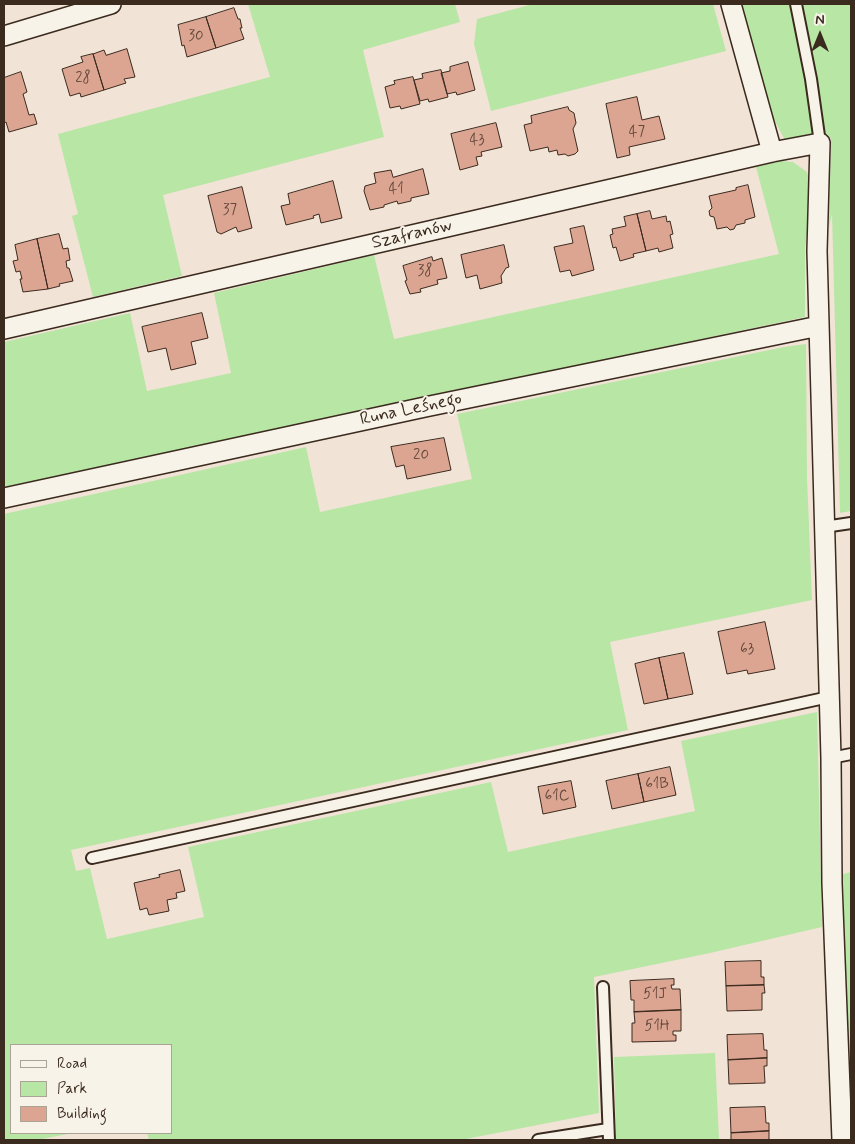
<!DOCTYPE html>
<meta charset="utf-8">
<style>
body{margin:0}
#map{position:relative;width:855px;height:1144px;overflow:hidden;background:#f2e3d7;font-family:Mynerve,sans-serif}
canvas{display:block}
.frame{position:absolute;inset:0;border:5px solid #3b2a1e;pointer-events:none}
.legend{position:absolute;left:10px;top:1044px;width:162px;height:90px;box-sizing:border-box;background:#f7f3e8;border:1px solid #aca397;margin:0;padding:6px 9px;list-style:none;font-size:15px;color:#3b2a1e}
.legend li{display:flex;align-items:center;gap:10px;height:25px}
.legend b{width:25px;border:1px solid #aca397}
.north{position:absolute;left:795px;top:10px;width:50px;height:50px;-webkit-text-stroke:4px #f7f3e8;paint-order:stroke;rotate:0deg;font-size:14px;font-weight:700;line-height:20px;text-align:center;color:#3b2a1e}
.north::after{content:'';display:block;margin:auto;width:18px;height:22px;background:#3b2a1e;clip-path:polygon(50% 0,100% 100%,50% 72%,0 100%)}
</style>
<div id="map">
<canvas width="855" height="1144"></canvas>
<div class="frame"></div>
<ul class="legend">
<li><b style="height:6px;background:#f7f3e8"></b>Road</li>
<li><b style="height:14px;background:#b8e6a5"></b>Park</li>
<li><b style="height:14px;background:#dca592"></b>Building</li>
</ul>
<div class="north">N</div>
</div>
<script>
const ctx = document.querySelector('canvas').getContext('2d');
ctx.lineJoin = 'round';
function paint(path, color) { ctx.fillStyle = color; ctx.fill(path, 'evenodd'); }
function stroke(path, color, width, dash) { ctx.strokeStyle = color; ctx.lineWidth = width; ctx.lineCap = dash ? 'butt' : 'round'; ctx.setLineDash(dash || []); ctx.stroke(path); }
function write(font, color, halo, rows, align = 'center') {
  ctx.font = font + ' Mynerve,sans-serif'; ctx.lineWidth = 4; ctx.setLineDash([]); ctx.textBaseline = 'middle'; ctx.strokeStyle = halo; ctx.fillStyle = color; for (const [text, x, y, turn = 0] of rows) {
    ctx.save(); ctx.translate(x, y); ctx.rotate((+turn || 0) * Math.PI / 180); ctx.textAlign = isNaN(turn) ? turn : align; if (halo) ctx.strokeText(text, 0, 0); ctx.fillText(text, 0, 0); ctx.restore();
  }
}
const green = new Path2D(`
 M248 4H455L460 22 363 50 384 137 163 195 182 276 93 297 72 216 78 214 58 134 270 77Z
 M533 4H713L726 51 491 111 474 44 477 19Z
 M740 4H851V511L840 513 832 214 829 228 831 138 785 140 769 110Z
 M781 161 793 162 807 172 813 190 805 248V317L4 487V342L130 313 147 391 231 373 214 293 374 255 394 339 779 254 756 167Z
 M806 344 807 477 812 600 610 642 628 730 71 850 76 871 90 868 107 939 204 917 188 847 491 782 508 852 695 811 681 741 817 712 822 927 710 953 594 977 599 1113 461 1140H149L147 1133H171V1045H11V1133H73L37 1140H4V514L306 447 320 512 472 479 457 414 784 347Z
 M851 872V1140H849L843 874Z
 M715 1053 719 1140H616L614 1057Z`);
const building = new Path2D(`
 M234 8 238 19H240L242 28H240L244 39 216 48 206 17Z
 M206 17 216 48 187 57 184 45 182 46 178 25Z
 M127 49 135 77 124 79 126 83 104 90 93 54 104 50 106 55Z
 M93 54 104 90 81 97 80 93 70 96 62 69 83 62 81 57Z
 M468 62 475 90 457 95 456 92 447 94 441 73 450 71V67Z
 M441 70 448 97 429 102 428 99 420 101 414 80 423 78 422 74Z
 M21 72 27 92 23 94 29 115 34 114 37 124 9 132 6 122 4 123V78Z
 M413 77 420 104 401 109 400 106 390 108 385 87 395 84 394 81Z
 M637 97 642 120 659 116 665 139 629 147 630 155 617 158 606 104Z
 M568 107 569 110 574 113 576 123 573 129 578 151 575 154 568 156 565 154 558 155 557 150 549 152 548 147 530 151 524 125 532 123 531 116Z
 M496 123 502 147 481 152 482 156 476 157 478 165 460 170 451 134Z
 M423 169 429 194 411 198V201L398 204 397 201 384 205V207L370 210 364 191 365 186 376 183 374 173 391 170 393 177Z
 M333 181 342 218 321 223 319 214 313 216 314 218 286 225 281 206 290 204 288 194Z
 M748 185 755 217 745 220V223L736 225 734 229 730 230 727 227 717 229 714 217 710 216 709 211 712 208 709 196 736 190V188Z
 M242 187 252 228 238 232 236 227 221 234 217 232 208 196Z
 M650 211 652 219 666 216 667 222 670 221 673 234 670 235 673 248 659 252 658 248 646 251 637 214Z
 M637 214 646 251 633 254 634 257 620 261 616 247 613 248 610 235 613 234 612 229 626 226 624 217Z
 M584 226 594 270 572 276 570 270 560 272 554 247 573 243 570 229Z
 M59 234 63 249 68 248 70 260 66 261 67 268H69L73 281 59 284 60 286 48 289 37 239Z
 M37 239 48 289 23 292 20 279H22L20 271 16 272 13 261 18 260 15 245Z
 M504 245 509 267 506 268 501 276 502 283 480 289 477 275 466 278 461 255Z
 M432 257 433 261 442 258 447 278 437 280 438 284 420 289 421 292 410 294 405 281 407 280 403 266Z
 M202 313 208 338 191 342 196 364 171 370 166 348 148 352 142 327Z
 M444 438 451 470 407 479 404 465 396 467 391 447Z
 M765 622 775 669 748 674 747 670 727 674 718 632Z
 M684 653 693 694 668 699 659 658Z
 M659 658 668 699 644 704 635 664Z
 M670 767 676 795 644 802 638 774Z
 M638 774 644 802 612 809 606 781Z
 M571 781 576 807 543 814 538 787Z
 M180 870 185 891 176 893 177 898 167 900 169 911 149 915 147 908 140 910 134 883 160 877 159 875Z
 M761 961V977H764V985L726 986 725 962Z
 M674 979V985H671L672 989H680L681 1010 634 1012V1000H631L630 981Z
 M764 985 765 993H762V1010L727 1011 726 986Z
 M681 1010V1031H673V1035H676V1041L632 1042V1023H635L634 1012Z
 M763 1034 764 1050H767V1058L728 1060 727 1035Z
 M767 1058V1066H764L765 1083 729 1084 728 1060Z
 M765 1107 766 1123H769V1131L731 1133 730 1108Z
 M769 1131V1139L767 1140H731V1133Z`);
const service = new Path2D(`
 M796 4 811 79 820 143
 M824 527 851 523
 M831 758 851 754
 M92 858 829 697
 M603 987 609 1140
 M538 1140 608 1129`);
const minor = new Path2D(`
 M731 4 772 152
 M4 36 111 4
 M4 329 772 152 820 143 817 251 831 758 832 883 842 1140
 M4 498 425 407 819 326`);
const numberNames = [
 ["30",196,37],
 ["28",83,79],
 ["47",637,133],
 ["43",477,141],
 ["41",396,190],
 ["37",230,211],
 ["38",425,272],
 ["20",421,456],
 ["63",747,650],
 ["61B",657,785],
 ["61C",557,797],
 ["51J",655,995],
 ["51H",657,1027]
];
const streetNames = [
 ["Szafranów",412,235,-13],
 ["Runa Leśnego",411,410,-12]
];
paint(green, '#b8e6a5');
paint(building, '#dca592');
stroke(building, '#3b2a1e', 1);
stroke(service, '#3b2a1e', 14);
stroke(minor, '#3b2a1e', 22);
stroke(service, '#f7f3e8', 10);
stroke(minor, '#f7f3e8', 19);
write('15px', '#63493b', null, numberNames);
write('18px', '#3b2a1e', '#f7f3e8', streetNames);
</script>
